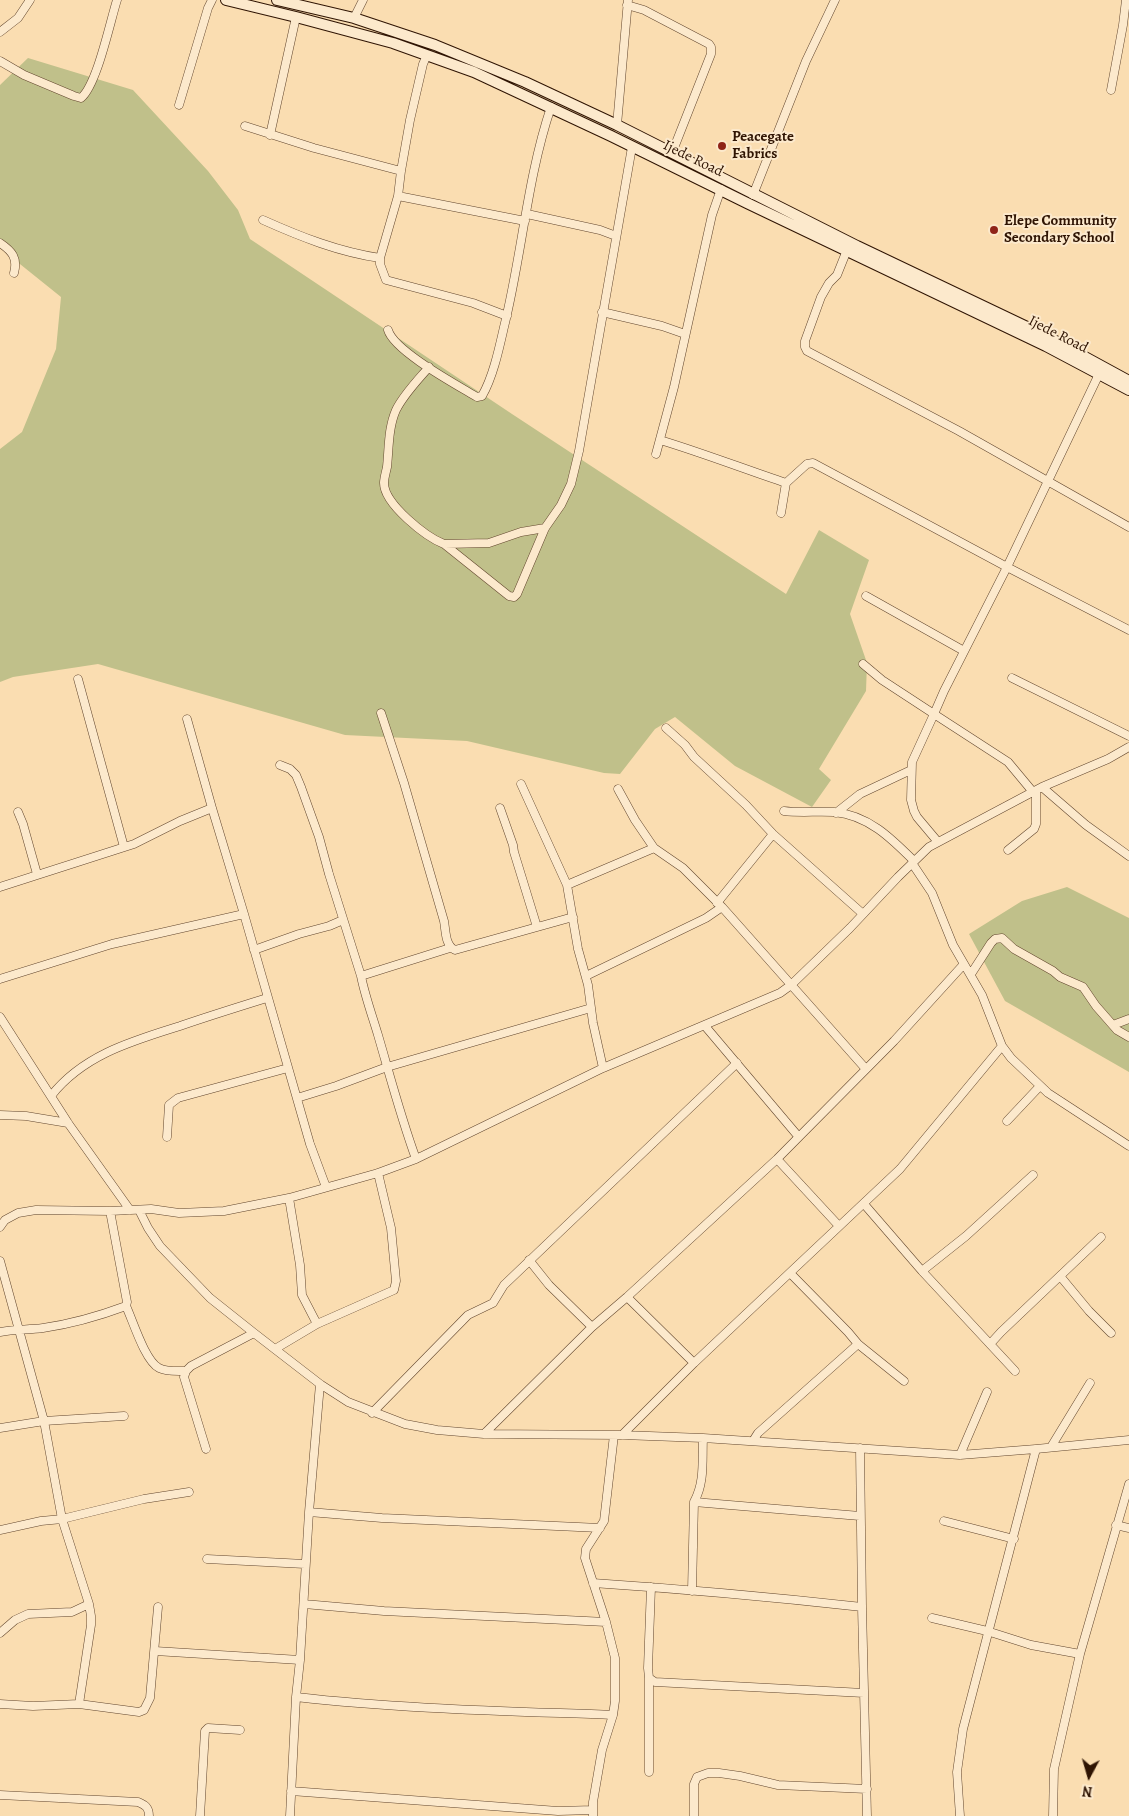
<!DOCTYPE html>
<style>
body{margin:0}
#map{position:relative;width:1129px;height:1816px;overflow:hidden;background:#faddb1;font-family:Alegreya,serif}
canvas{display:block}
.north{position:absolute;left:1064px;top:1751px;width:50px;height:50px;-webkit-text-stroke:4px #fce9cc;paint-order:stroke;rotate:186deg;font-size:14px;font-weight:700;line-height:20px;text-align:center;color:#2f1403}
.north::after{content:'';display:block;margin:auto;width:18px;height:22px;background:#2f1403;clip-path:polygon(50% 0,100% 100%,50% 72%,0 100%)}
</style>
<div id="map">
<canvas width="1129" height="1816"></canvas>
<div class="north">N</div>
</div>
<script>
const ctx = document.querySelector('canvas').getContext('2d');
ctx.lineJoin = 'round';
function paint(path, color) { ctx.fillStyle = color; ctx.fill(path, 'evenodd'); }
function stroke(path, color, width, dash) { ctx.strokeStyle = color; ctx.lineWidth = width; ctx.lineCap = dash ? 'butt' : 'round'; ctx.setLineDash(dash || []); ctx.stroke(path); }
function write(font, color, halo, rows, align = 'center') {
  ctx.font = font + ' Alegreya,serif'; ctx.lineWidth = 4; ctx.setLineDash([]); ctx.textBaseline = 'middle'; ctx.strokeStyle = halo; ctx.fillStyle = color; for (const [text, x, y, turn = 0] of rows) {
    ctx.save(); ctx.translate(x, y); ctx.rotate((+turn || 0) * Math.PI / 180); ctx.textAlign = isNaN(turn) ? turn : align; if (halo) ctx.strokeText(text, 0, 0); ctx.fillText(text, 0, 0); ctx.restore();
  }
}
const green = new Path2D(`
 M28 58 133 90 208 171 238 210 250 239 512 414 786 594 819 530 869 560 850 614 867 663 866 691 819 769 831 780 812 807 735 766 675 717 655 729 620 774 604 773 467 741 345 735 98 664 13 677 0 682V449L22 432 56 349 61 297 0 248V85Z
 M1067 887 1129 918V1072L1005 1001 969 934 1022 901Z`);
const street = new Path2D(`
 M627 5 644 10 709 44 711 47V54L672 153
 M354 18 363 0
 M0 32 18 18 30 0
 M427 55 423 64 410 120 401 171 398 196 380 258V264L386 280 473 303 507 316
 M0 61 24 75 74 96 81 98C97 85 110 22 117 0
 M1111 90 1123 25 1126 0
 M179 105 208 8 212 0
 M617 125 628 0
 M245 126 314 148 401 171
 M270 135 296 17
 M753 195 806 61 835 0
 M398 196 525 221
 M527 214 600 230 616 236
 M263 220C301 237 339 252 380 258
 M0 243C12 251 18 258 14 273
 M847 250 837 275 829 283 821 297 805 341V347L807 351 959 431 1129 527
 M602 312 662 326 685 334
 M388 330C394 351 457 385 477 397L482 396C493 377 499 349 504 327 522 255 527 178 551 107
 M429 367C417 381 404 394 396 410 388 428 389 449 387 467 386 472 384 478 384 483 384 504 426 537 444 544L509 596 514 597 517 594 545 528 561 505 571 484 579 451 632 147
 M660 440C703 453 744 469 786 483
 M656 454 674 387 712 215 721 189
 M781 513 786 483 807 464 813 463 1007 567 1129 630
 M445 544 489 543 521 532 545 528
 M866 596 964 651
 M863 664 882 680 934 714 912 762 911 800 914 811 917 817 938 842
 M1012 678 1129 736
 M78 679 124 847
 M381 713 404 783 444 921C446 932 445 945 455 950L573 917
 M187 719 212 808 244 914 310 1144 326 1187
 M666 728 685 745 694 757 746 805 773 834 863 914
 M280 765 290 769 296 775 301 787 319 837 329 874 361 976C365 996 372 1015 378 1035 390 1076 401 1118 416 1159
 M521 784 567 885 578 949 588 985 593 1023 603 1068
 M1042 787 1086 825 1129 856
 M618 789 635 820 654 848 683 868 722 907 865 1068
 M1033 792 1008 762 934 714 944 691 1007 567 1099 374
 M500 808 513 845 514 852 537 927
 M784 811C800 813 817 811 834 812 868 815 891 838 914 861
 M18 812 23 824 37 874
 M836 813 860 794 911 770
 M1008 850 1034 829 1036 824V791
 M912 863 932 893 953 945 982 995 1002 1046 1011 1058 1048 1093 1129 1146
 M567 885 654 848
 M0 887 134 844 180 821 212 808
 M717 903 773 834
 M254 950 299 934 329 926 343 920
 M971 974 991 943 995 939 1002 938 1014 949 1053 971 1060 977 1083 987 1096 1006 1117 1030 1129 1037
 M361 976 450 948
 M586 976 706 918 722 907
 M0 979 112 944 244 914
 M0 1017 68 1123 130 1210
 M1113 1025 1129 1019
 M705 1026 798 1136
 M51 1096C83 1055 132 1041 180 1026 209 1016 238 1007 267 998
 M297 1098 336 1086 387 1067 591 1008
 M0 1115 26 1116 68 1123
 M1007 1121 1040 1086
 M167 1137 169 1105 178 1098 288 1068
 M777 1159 839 1226
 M289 1198 300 1265 302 1295 317 1324
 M864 1204 922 1271 1015 1371
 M139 1210 148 1228 160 1246 210 1298 254 1333 320 1384 348 1402 405 1424 437 1430 484 1434 622 1435 703 1438 960 1455 1036 1449 1129 1440
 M0 1227 5 1220 18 1213 36 1210 110 1211 151 1209 179 1213 224 1211 289 1198 378 1173 416 1159 603 1068 780 993 791 985 850 928 898 877 929 847 1042 787 1108 759 1129 747
 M529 1260 549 1285 592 1327
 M0 1261 44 1421 62 1519 89 1604 72 1612 28 1614 15 1620 0 1633
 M922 1271 966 1236 1033 1175
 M790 1273 848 1332 858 1344 904 1381
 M1060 1276 1089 1311 1111 1333
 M627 1297 694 1363
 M126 1306C133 1321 145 1361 159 1368 167 1372 177 1371 186 1371
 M0 1332C14 1329 28 1330 43 1328 71 1324 99 1316 126 1306L127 1302 110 1211
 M991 1343 1001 1332 1101 1237
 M275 1349 317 1324 394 1290 396 1281 391 1228 378 1173
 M372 1413 468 1315 493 1303 504 1285 737 1063
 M0 1428 44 1421 124 1416
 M484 1434 592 1327 627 1297 777 1159 894 1041 964 964
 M622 1435 694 1363 900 1169 1002 1046
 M753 1441 758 1433 858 1344
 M1051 1447 1090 1383
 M860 1448 862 1607 867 1816
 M206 1449 184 1377 186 1371 191 1366 254 1333
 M960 1455 987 1392
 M694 1502 860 1516
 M309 1512 382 1518 600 1528
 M944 1521 1014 1539
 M1116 1525 1129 1528
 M0 1530 41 1521 62 1519 144 1499 189 1492
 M207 1559 305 1564
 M593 1583C683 1589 772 1597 862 1607
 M651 1587 648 1668 649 1678 655 1682 864 1693
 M692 1591 694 1502C705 1482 702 1461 703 1438
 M304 1604 384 1611 606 1622
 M932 1618 987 1631 1031 1645 1080 1654
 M155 1651 300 1660
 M649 1678V1772
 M296 1697C401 1709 507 1711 613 1715
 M0 1704 33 1706 79 1704 139 1712 144 1710 150 1698 158 1607
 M79 1704 91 1625V1616L89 1604
 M291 1791 558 1811 593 1810
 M0 1795 138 1802C145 1805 149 1807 149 1816
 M200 1816 205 1731 208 1728 240 1730
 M290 1816 296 1697 300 1660 309 1512 320 1384
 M593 1816V1802L602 1750 613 1715 615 1701V1658L606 1622 585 1558 586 1549 604 1521 614 1435
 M694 1816V1784L697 1777 708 1773H719L740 1776 778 1785 867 1789
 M960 1816 957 1772 963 1729 1036 1449
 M1053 1816 1054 1769 1080 1654 1129 1484`);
const secondary = new Path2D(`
 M226 0 296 17 393 43 474 72 611 136 747 203 1046 346 1129 390
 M277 0 354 18 435 45 525 82 617 125 857 246 1050 338 1129 381`);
const markers = [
 [722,146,5,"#8f2418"],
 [994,230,5,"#8f2418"]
];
const poiNames = [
 ["Peacegate",732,137],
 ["Fabrics",732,154],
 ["Elepe Community",1004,221],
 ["Secondary School",1004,238]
];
const streetNames = [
 ["Ijede Road",693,159,26],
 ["Ijede Road",1058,335,27]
];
paint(green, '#c0c08a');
stroke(street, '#62462e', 9);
stroke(secondary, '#2f1403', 12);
stroke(street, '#fce9cc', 8);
stroke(secondary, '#fce9cc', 10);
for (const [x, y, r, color] of markers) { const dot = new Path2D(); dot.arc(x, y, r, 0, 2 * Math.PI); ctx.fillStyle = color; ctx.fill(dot); stroke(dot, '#fce9cc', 2); }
write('bold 15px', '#2f1403', '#fce9cc', poiNames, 'left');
write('15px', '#2f1403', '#fce9cc', streetNames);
</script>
